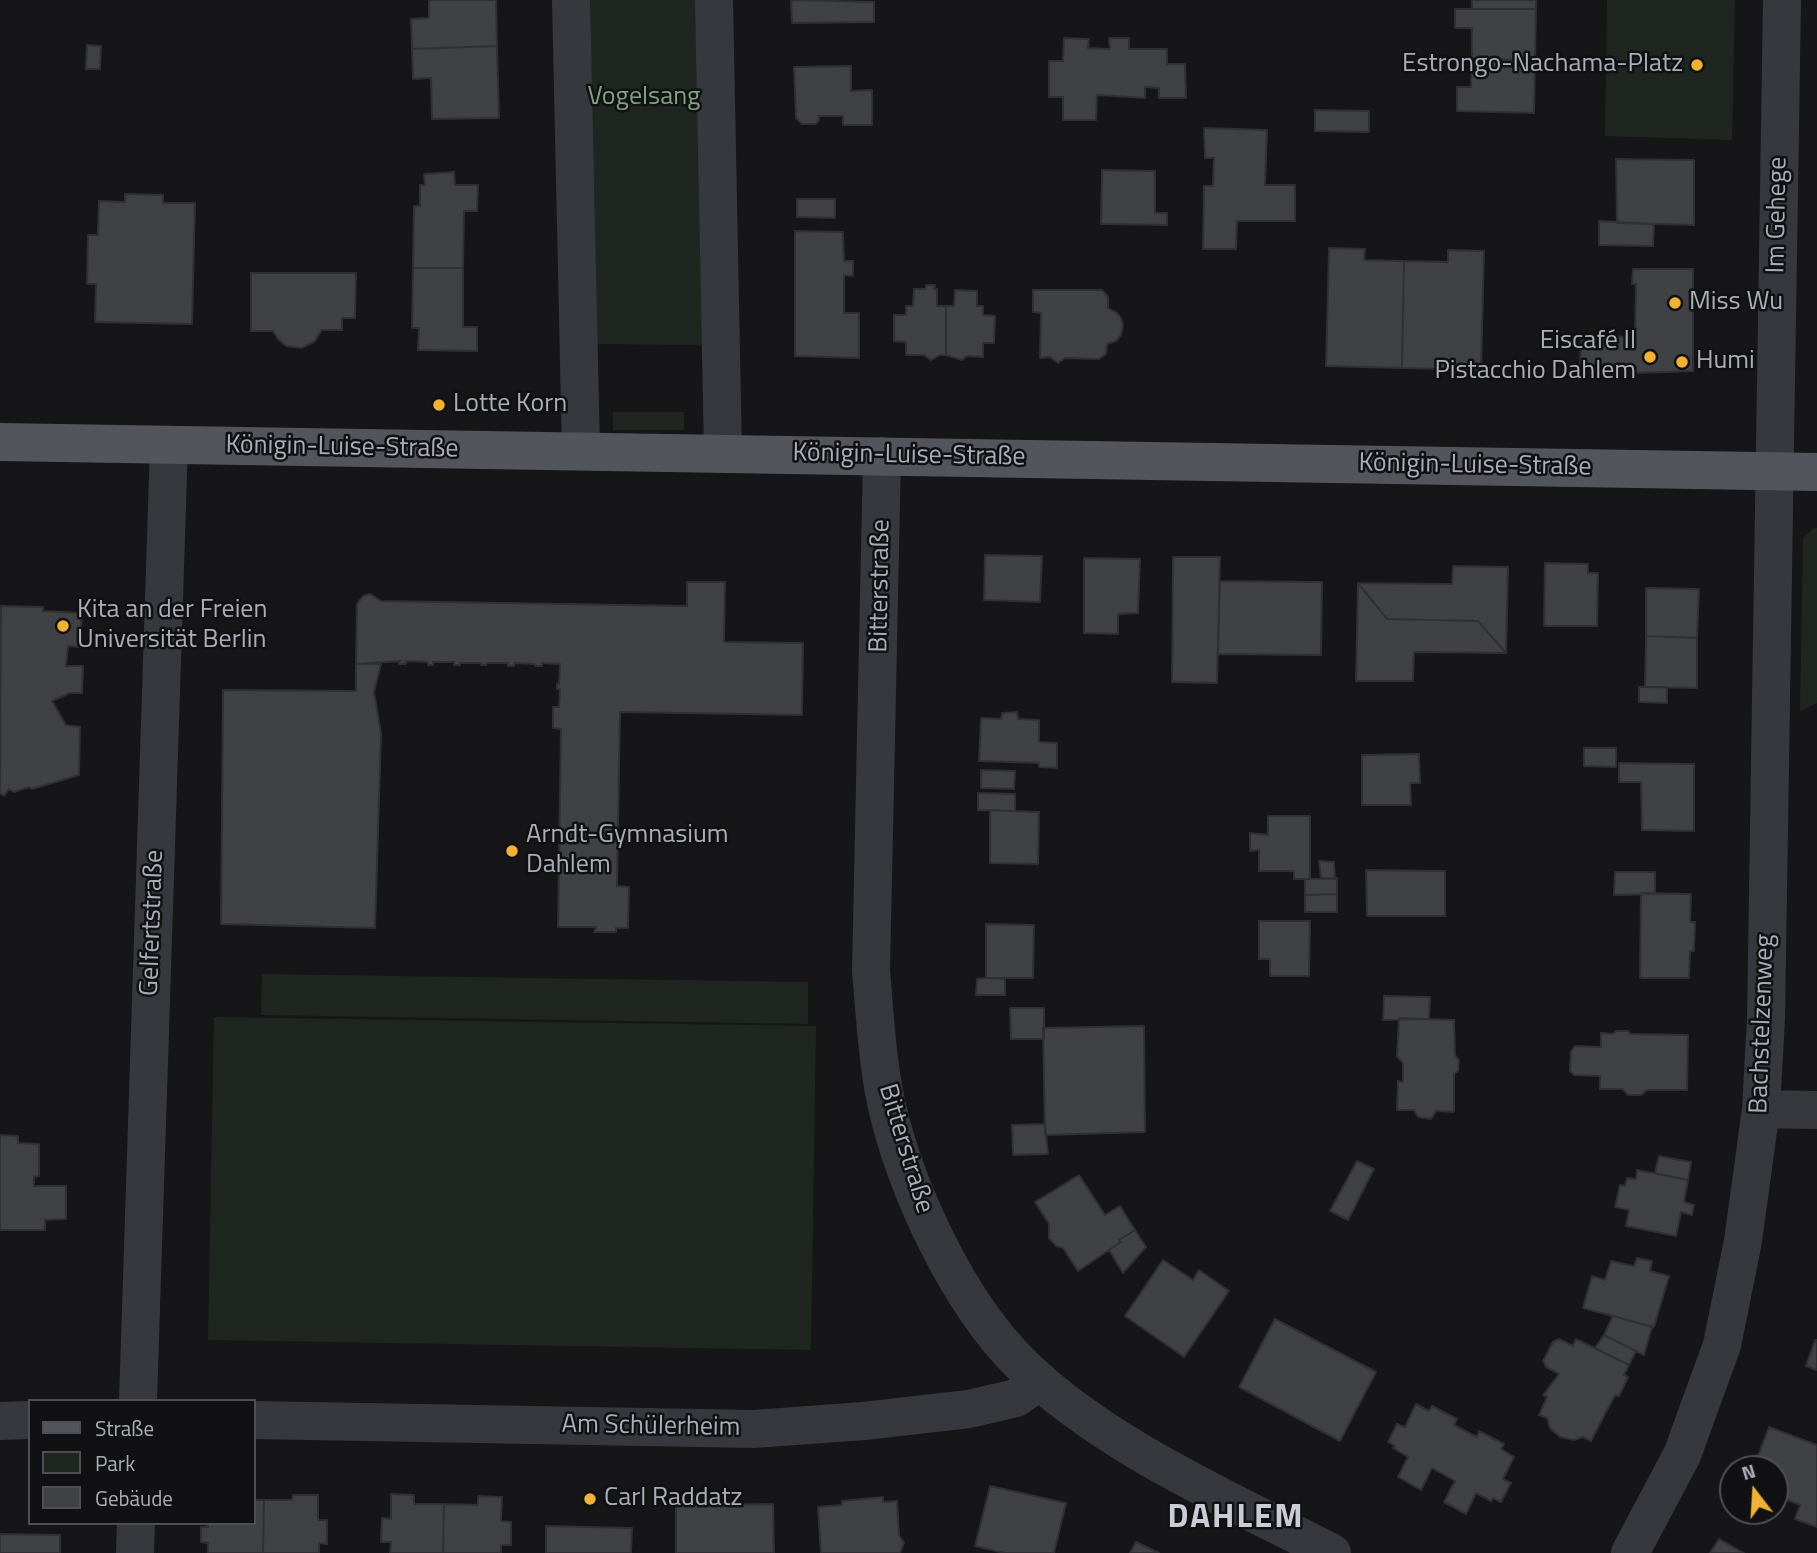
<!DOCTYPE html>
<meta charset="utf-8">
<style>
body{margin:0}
#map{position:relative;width:1817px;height:1553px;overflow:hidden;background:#161618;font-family:"Titillium Web",sans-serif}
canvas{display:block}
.legend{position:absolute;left:28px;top:1399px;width:228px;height:126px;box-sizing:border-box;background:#111113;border:2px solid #4d4f55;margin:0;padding:9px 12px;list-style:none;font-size:21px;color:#a8adb8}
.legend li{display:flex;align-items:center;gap:14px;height:35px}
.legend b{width:35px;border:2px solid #4d4f55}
.north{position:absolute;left:1719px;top:1455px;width:70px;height:70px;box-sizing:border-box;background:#111113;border:2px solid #4d4f55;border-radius:50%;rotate:343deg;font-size:19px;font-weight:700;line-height:28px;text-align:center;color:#a8adb8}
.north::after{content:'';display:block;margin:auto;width:24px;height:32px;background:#f2b134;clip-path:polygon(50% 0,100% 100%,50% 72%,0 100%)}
</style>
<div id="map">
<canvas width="1817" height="1553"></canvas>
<ul class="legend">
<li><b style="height:9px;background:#53555c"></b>Straße</li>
<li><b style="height:19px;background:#1e261f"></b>Park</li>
<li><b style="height:19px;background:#404145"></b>Gebäude</li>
</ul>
<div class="north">N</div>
</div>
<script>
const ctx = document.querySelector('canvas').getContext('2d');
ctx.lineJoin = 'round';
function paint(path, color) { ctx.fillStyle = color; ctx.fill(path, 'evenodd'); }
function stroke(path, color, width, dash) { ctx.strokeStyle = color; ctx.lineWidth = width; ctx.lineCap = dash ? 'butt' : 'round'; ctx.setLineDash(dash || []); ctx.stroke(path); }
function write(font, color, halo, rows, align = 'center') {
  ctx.font = font + ' "Titillium Web",sans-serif'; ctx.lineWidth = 5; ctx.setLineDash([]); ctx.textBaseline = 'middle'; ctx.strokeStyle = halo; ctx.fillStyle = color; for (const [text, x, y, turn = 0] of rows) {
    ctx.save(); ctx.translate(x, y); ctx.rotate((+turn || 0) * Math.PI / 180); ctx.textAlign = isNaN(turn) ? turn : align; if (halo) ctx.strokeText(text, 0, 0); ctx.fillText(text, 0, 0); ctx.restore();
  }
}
const green = new Path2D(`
 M589 0H696L703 345 596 344Z
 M1607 0H1735L1732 140 1605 136Z
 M613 412H684V430H613Z
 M1814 528H1817V703L1800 711 1803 538Z
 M262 974 808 982V1024L261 1015Z
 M214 1017 816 1026 811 1350 208 1340Z`);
const building = new Path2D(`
 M429 0H496L497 46 412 49 411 19 429 18Z
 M791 0 874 2V22L792 23Z
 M1472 0H1536V9H1472Z
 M1455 9H1536L1535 60 1472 59V28H1455Z
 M1064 38 1089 39 1088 48 1110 49 1109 38H1129V49H1167V64H1185L1186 98H1159V88L1145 87V98L1097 95 1096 120H1063V97H1049V61H1063Z
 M87 45 101 46 100 69H86Z
 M497 46 499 118 432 119 431 78 413 79 412 49Z
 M1472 59 1535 60 1534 113 1457 111V87H1471Z
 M851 66V91L872 90V125H843V116H819V120L816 124H802L796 118 794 67Z
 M1315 110 1369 111V132L1315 131Z
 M1204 128 1267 130 1265 185H1295V221H1237L1236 249H1203L1204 186H1213L1214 158H1205Z
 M1616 159 1694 160V225L1617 223Z
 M1102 170 1155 171V213H1167V225L1101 224Z
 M454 172 455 185H478L477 211H464L463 268H413L414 206H420V185H425L424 174Z
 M125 194 163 195V203H195L192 324 95 322 96 284H87L88 235H98L99 201 125 202Z
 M797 199H835V218L797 217Z
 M1599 221 1654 224 1653 246 1599 245Z
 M795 231 843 232 844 261H853V276L844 275V313H859V358L795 356Z
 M1329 248 1365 249 1364 260 1404 261 1402 368 1326 366Z
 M1448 250 1484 251 1481 370 1402 368 1404 261 1448 262Z
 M413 268H463V327H477V351L418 350 419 328H412Z
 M1633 269H1693V371L1635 373V367L1580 368 1581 341 1586 336 1635 337 1636 284H1632Z
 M251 273H356L355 318H342V330H322L314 342 301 348 286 346 278 339 273 331H251Z
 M926 285H935L934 289H937V306H946V355H940L931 360 924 355H906V342L894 341V315H906V306H913L914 289H926Z
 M955 290 977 291V306H983V315L995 316 994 343H983V357L967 356 962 360 946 355V306H954Z
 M1033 290H1102L1108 297V308L1117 313 1121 318 1123 325 1121 335 1116 341 1107 344 1106 354 1099 359 1065 358 1058 363 1050 357 1040 358 1041 313 1033 312Z
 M985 555 1042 556 1040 602 984 600Z
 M1173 557H1220L1217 683 1172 682Z
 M1084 558 1140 559 1138 613 1118 614V634L1084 633Z
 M1545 563 1588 564V573H1598L1597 626H1544Z
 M1453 566 1508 567 1506 653 1478 621 1387 619 1358 583 1452 584Z
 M1220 581 1322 582 1321 655 1218 654Z
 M687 582H725L724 642 803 643 802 715 620 712 617 886 629 887 628 928H616V932H594L596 927H558L561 729 553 728V707H559L560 689H557V684H559L560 664 542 663V666H535V664L514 663V666H508V663H487L486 665H481V663H460V665H454V662H433V665H428V662L406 661V664H399L400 661 356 664 357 604 363 596 370 594 381 601 687 606Z
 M1358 583 1387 619 1478 621 1506 653 1414 652 1413 681H1356Z
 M1646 588 1699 589 1697 638 1646 636Z
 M1 606 43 607V611L82 613 80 647 68 646 66 666H83L82 693H70L52 701 66 725 80 727 79 775 32 789 29 787 14 792 9 789 4 796 0 793Z
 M1646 636 1697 638V688L1645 687Z
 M356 664H381L374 692 381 734 375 928 221 924 223 690 356 691Z
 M1639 687H1667V703L1639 702Z
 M1017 712 1018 719 1039 720V742L1057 743V768L1039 767V763L979 761 981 718 1001 719 1002 713Z
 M1584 748H1616V767L1584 766Z
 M1419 754 1420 783H1410L1411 805H1362V755Z
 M1619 763 1694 764V831L1642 830 1641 782H1619Z
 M981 770 1015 771 1014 789 981 788Z
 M978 793 1015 794V811L978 810Z
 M990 810 1039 812 1038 864 990 863Z
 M1268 816H1310V879H1294V871H1259V850L1250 851V833L1268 835Z
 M1319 861 1334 862 1335 879 1321 878Z
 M1366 870 1445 871V916H1367Z
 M1615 872H1655V894L1614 895Z
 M1337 878V894L1305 895V879Z
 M1641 893 1691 894 1690 922H1695L1694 951H1690L1689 978H1640Z
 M1337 894V912H1305V895Z
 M1259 921H1310L1309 976H1270V959H1259Z
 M986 924 1034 925 1033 978H986Z
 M986 978 1005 979V995H976L977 979Z
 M1384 996 1430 997 1429 1019 1383 1020Z
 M1010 1008H1044V1039H1011Z
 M1399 1018 1454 1020 1455 1055 1459 1060 1458 1071 1454 1074V1112L1436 1111 1431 1119 1418 1117 1414 1110H1397L1398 1081 1403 1082V1063L1397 1056Z
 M1144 1026 1145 1132 1045 1135 1043 1028Z
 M1616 1031H1628L1631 1034 1688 1035 1687 1090H1647L1641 1095H1628L1623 1089H1600V1076L1574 1075 1570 1071 1571 1051 1575 1046 1601 1047V1033L1613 1034Z
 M1045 1124 1048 1154 1013 1155 1012 1125Z
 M0 1135 18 1136V1143L39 1144V1176L34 1177V1186H66V1219L45 1220V1230H0Z
 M1659 1156 1691 1162 1688 1180 1655 1173Z
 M1357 1161 1374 1169 1348 1220 1330 1211Z
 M1637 1170 1688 1180 1684 1202 1694 1205 1692 1215 1681 1212 1676 1236 1626 1226 1629 1210 1615 1207 1620 1185 1625 1186 1627 1178 1636 1179Z
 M1079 1175 1105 1215 1120 1206 1135 1230 1119 1240 1121 1242 1078 1271 1063 1248 1056 1246 1049 1238V1224L1035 1202Z
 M1135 1230 1146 1247 1123 1273 1109 1250 1121 1242 1119 1240Z
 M1637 1258 1652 1261 1650 1271 1669 1276 1654 1327 1583 1308 1592 1276 1605 1280 1611 1261 1634 1266Z
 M1163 1260 1193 1280 1199 1270 1229 1291 1184 1357 1125 1316Z
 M1613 1316 1652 1327 1644 1355 1604 1335Z
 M1275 1319 1376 1372 1340 1441 1239 1387Z
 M1604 1335 1636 1351 1629 1365 1595 1348Z
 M1559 1339 1573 1346 1576 1339 1629 1365 1624 1375 1628 1377 1619 1396 1615 1395 1591 1441 1583 1437 1574 1440 1560 1437 1550 1428 1547 1418 1539 1415 1547 1397 1543 1395 1559 1374 1546 1367 1543 1361 1553 1342Z
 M1815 1340H1817V1370L1806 1366Z
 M1416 1404 1429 1411 1432 1406 1457 1419 1454 1425 1477 1437 1479 1431 1504 1444 1501 1449 1514 1457 1503 1479 1511 1483 1501 1502 1493 1498 1491 1501 1476 1493 1466 1514 1444 1502 1455 1481 1432 1468 1421 1490 1398 1477 1408 1457 1393 1448 1395 1446 1388 1442 1397 1424 1405 1427Z
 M1769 1427 1817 1445V1527L1795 1519 1800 1505 1775 1495V1469H1753Z
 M990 1486 1066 1503 1054 1553H1004L975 1546Z
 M391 1494 414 1495V1504H444L443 1553H390L391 1542H381L382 1518 391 1519Z
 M293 1495H318V1520H327V1544L319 1543V1553H263L264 1500H292Z
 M478 1496 502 1497 501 1521 511 1522V1545H501V1553H443L444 1504 478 1505Z
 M883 1497V1502L897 1501 899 1535 904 1543 900 1553H821L818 1507 842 1505V1501Z
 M254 1500H264L263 1553H208V1543L201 1542V1527H208V1523H254Z
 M773 1504 774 1553H676V1505Z
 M546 1526 632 1528 631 1553H546Z
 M0 1534 60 1535V1553H0Z
 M1719 1539 1744 1553H1710Z
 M1136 1542 1159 1553H1130Z`);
const minor = new Path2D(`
 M571 0 581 451
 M714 0 723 453
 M882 456 871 971C875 1015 877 1059 886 1102 905 1188 958 1302 1021 1364 1103 1445 1230 1500 1332 1553
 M1761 1109 1817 1110
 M138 1401 169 445
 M254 1420 754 1429 864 1421 969 1409 1016 1398 1040 1381
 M0 1421 30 1420
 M135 1553 136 1523
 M1630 1553 1682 1455 1722 1345 1743 1241 1761 1109 1766 1019 1782 0`);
const major = new Path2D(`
 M0 442 1817 472`);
const markers = [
 [1697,65,7,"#f2b134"],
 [1675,303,7,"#f2b134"],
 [1650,357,7,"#f2b134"],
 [1682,362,7,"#f2b134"],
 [439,405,7,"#f2b134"],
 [63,626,7,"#f2b134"],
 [512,851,7,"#f2b134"],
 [590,1499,7,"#f2b134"]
];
const poiNames = [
 ["Estrongo-Nachama-Platz",1683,65,"right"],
 ["Miss Wu",1689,303],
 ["Eiscafé Il",1636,342,"right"],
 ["Pistacchio Dahlem",1636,372,"right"],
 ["Humi",1696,362],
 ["Lotte Korn",453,405],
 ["Kita an der Freien",77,611],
 ["Universität Berlin",77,641],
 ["Arndt-Gymnasium",526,836],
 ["Dahlem",526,866],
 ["Carl Raddatz",604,1499]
];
const parkNames = [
 ["Vogelsang",644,98]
];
const streetNames = [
 ["Im Gehege",1778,215,-89],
 ["Königin-Luise-Straße",342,448,1],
 ["Königin-Luise-Straße",909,456,1],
 ["Königin-Luise-Straße",1475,466,1],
 ["Bitterstraße",881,586,-89],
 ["Gelfertstraße",153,923,-88],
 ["Bachstelzenweg",1763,1024,-88],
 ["Bitterstraße",905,1149,73],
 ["Am Schülerheim",651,1427,1]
];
const districtNames = [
 ["DAHLEM",1236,1519]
];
paint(green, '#1e261f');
paint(building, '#404145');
stroke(building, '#303034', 2);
stroke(minor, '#37383d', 38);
stroke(major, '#53555c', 38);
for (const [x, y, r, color] of markers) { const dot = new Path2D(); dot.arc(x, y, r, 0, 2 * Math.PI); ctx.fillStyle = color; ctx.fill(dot); stroke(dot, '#111113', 2.5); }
write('26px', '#a8adb8', '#111113', poiNames, 'left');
write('26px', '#7fa381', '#111113', parkNames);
write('26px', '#a8adb8', '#111113', streetNames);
ctx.letterSpacing = '2px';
write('bold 33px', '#c9ccd4', '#111113', districtNames);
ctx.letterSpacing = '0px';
</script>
